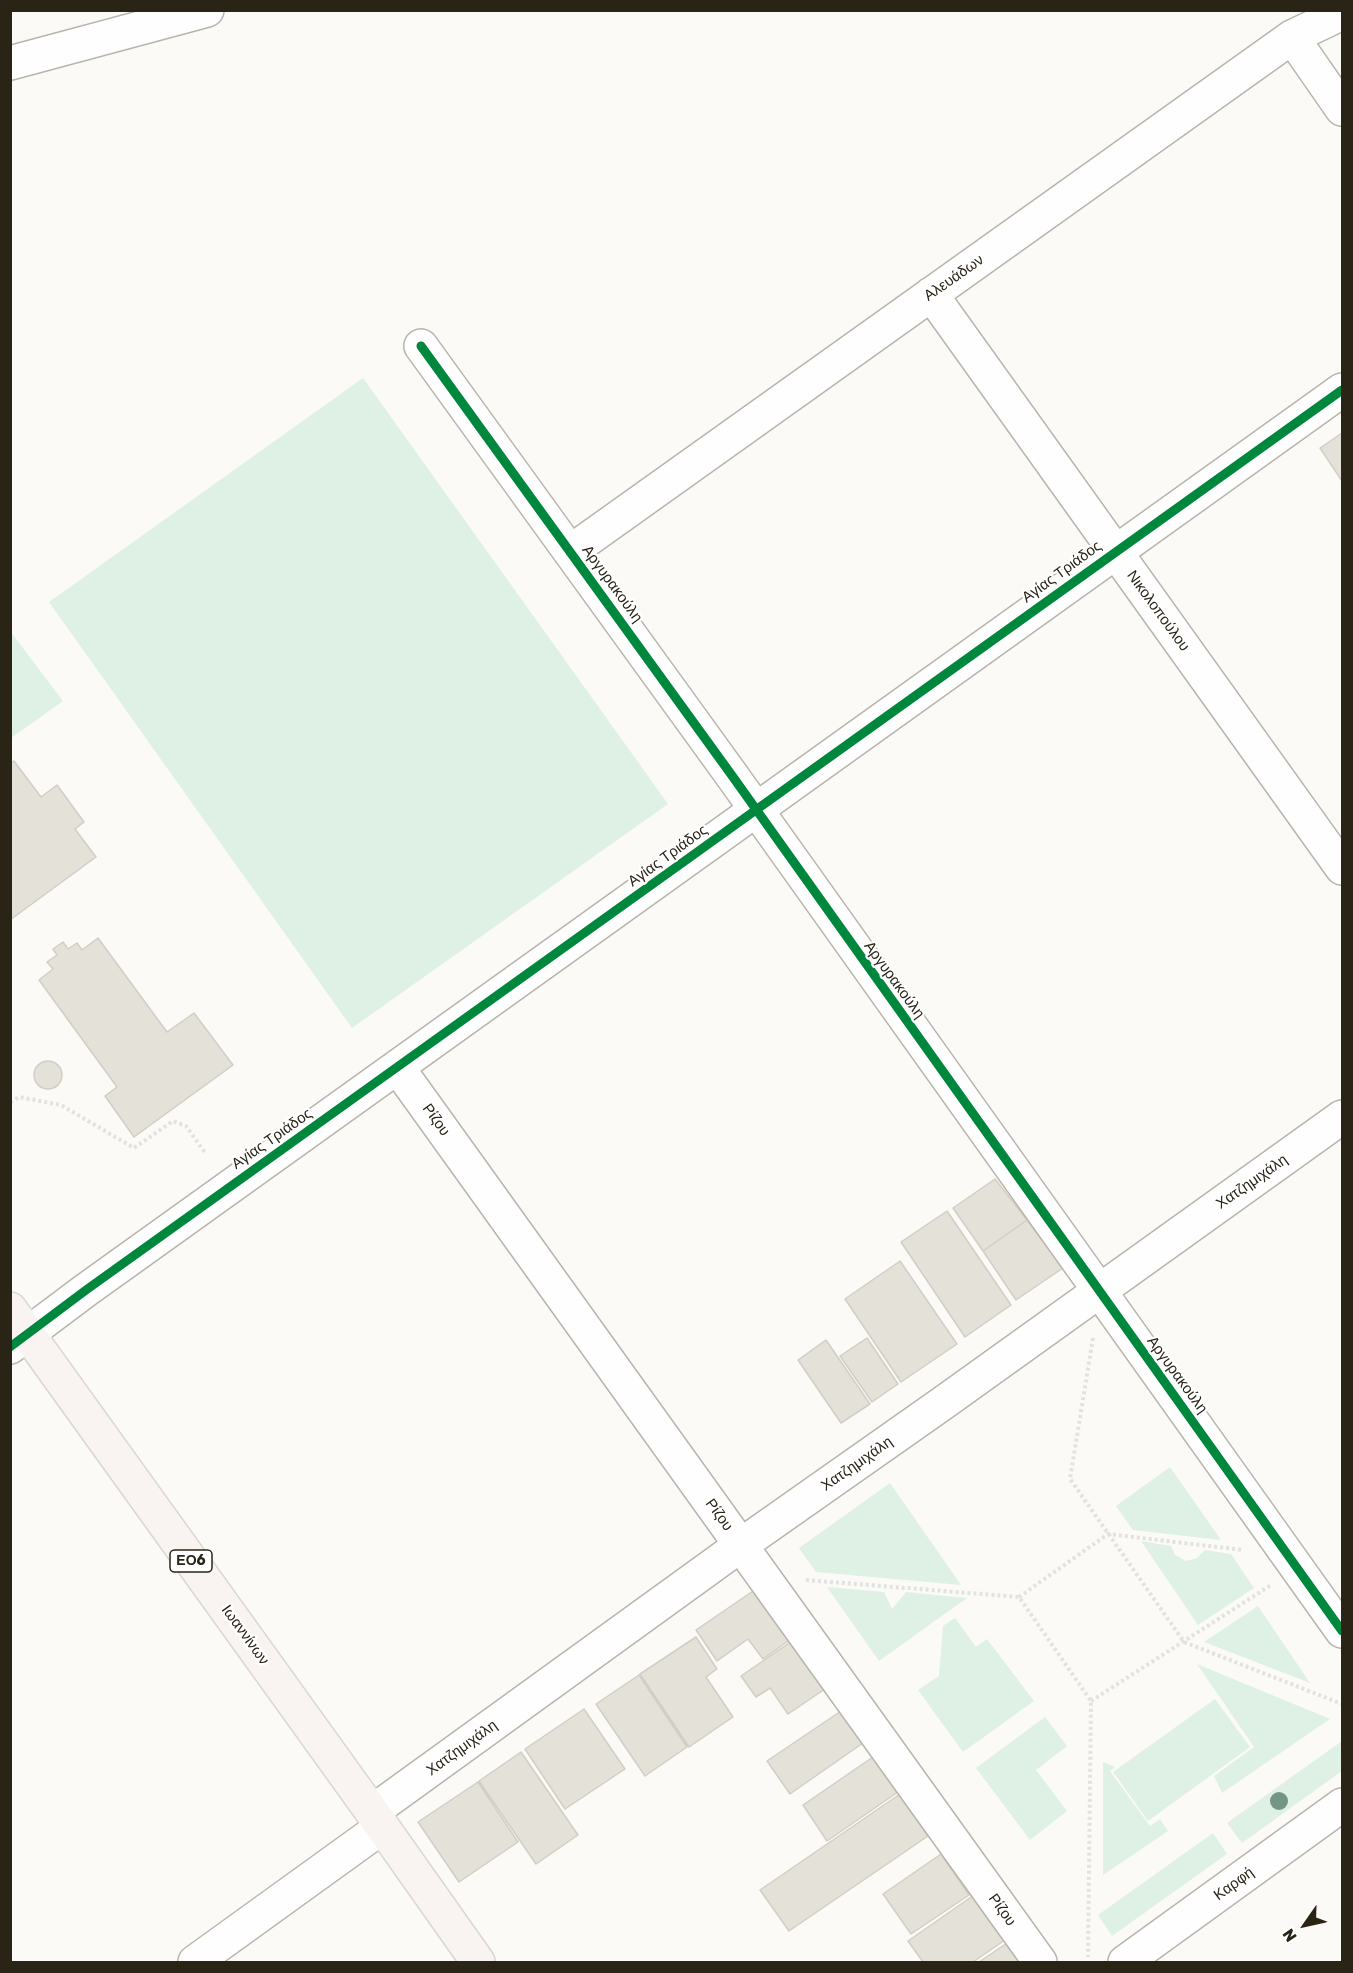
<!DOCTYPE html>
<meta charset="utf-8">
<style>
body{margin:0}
#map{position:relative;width:1353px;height:1973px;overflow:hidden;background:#fcfaf6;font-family:Rubik,sans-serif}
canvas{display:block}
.frame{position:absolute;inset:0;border:12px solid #2a2417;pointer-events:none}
.north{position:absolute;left:1275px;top:1895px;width:60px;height:60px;-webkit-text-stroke:4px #fff;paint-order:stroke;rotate:236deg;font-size:16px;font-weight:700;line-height:24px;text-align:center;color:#2a2417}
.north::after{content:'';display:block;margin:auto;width:21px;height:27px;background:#2a2417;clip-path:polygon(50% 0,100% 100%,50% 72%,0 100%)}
</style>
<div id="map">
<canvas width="1353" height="1973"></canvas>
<div class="frame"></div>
<div class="north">N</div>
</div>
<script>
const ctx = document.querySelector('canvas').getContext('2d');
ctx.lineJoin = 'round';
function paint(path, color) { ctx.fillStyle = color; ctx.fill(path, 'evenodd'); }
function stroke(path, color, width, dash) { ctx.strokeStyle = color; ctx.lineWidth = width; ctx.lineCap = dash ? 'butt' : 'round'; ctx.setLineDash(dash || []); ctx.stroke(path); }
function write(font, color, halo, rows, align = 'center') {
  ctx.font = font + ' Rubik,sans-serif'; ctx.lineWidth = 4.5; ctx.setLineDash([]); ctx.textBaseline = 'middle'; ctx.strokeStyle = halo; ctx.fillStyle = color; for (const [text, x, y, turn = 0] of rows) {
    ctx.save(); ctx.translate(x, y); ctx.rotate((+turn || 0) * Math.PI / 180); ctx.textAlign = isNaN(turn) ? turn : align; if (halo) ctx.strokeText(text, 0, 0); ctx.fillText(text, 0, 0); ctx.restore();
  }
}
const green = new Path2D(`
 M363 378 668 804 352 1028 49 602Z
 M10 631 63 701 11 738H10Z
 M1170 1467 1221 1540 1133 1530 1116 1506Z
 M890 1483 961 1585 816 1572 799 1548Z
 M1141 1541 1171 1546 1175 1555 1186 1561 1197 1558 1205 1550 1231 1554 1254 1588 1198 1625Z
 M827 1587 884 1592 892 1609 906 1592 967 1598 879 1661Z
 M1258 1606 1310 1683 1204 1642Z
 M955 1618 976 1647 987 1639 1034 1701 963 1752 918 1690 939 1676 943 1626Z
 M1197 1664 1330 1719 1222 1793 1214 1776 1254 1747Z
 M1215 1699 1250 1747 1148 1821 1113 1772Z
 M1045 1717 1067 1746 1036 1770 1067 1811 1030 1840 976 1768Z
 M1342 1741V1771L1242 1843 1227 1823Z
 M1103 1762 1115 1767 1110 1771 1150 1826 1160 1819 1168 1831 1103 1875Z
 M1213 1833 1227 1854 1112 1936 1098 1915Z`);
const building = new Path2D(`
 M1342 433V481L1320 448Z
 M14 761 41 797 57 785 84 822 75 829 96 857 10 920V764Z
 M98 938 167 1032 194 1013 233 1065 134 1137 105 1096 117 1087 39 980 53 969 47 962 57 955 53 949 63 942 68 949 77 943 82 950Z
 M34 1075a14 14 0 1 1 28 0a14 14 0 1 1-28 0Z
 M995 1179 1027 1220 983 1251 953 1208Z
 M947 1211 1011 1305 965 1337 901 1242Z
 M1027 1220 1063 1268 1016 1300 983 1251Z
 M900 1261 957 1344 901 1382 845 1299Z
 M867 1338 898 1384 872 1402 840 1356Z
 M826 1340 870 1404 841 1423 798 1360Z
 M756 1589 791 1639 763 1659 748 1639 717 1661 696 1630Z
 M696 1637 717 1669 706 1677 733 1717 689 1747 640 1674Z
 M792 1641 825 1689 788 1714 770 1688 756 1697 741 1676Z
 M639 1675 687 1747 645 1776 596 1704Z
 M584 1709 625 1769 565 1809 525 1749Z
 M841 1711 863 1743 790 1794 767 1761Z
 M521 1752 578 1835 536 1864 479 1781Z
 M873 1757 898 1792 827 1841 803 1805Z
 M478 1782 518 1842 459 1882 418 1822Z
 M900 1794 928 1836 789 1931 760 1890Z
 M941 1854 969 1895 911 1934 883 1894Z
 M974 1895 1005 1940 973 1962H923L908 1941Z
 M1007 1943 1021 1962H979Z`);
const path = new Path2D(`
 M10 1102 19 1097 61 1105 134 1148 173 1121 186 1126 206 1154
 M1093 1338 1070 1479 1184 1642 1342 1704
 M806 1580 1019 1597 1091 1701 1088 1957
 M1019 1597 1108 1534 1243 1550
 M1091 1701 1271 1585`);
const minor = new Path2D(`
 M1292 37 1342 109
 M10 63 207 10
 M931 294 1342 868
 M421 346 733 777 1342 1631
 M570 552 1292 37 1342 13
 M398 1068 1040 1962
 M10 1347 86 1290 1342 390
 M372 1812 741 1545 943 1403 1342 1117
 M195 1962 382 1827
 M1125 1962 1342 1805`);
const major = new Path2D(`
 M10 1309 372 1812 478 1962`);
const cycleway = new Path2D(`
 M421 346 733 777 1342 1631
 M10 1347 86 1290 1342 390`);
const trees = [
 [1279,1801]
];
const shields = [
 [191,1561,42]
];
const shieldNames = [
 ["ΕΟ6",191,1561]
];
const streetNames = [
 ["Αλευάδων",954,278,-35],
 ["Αγίας Τριάδος",1062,572,-36],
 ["Αργυρακούλη",612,584,54],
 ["Νικολοπούλου",1158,611,54],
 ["Αγίας Τριάδος",668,856,-36],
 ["Αργυρακούλη",894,980,54],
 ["Ρίζου",436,1120,54],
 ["Αγίας Τριάδος",272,1139,-35],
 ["Χατζημιχάλη",1252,1182,-35],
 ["Αργυρακούλη",1177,1375,54],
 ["Χατζημιχάλη",857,1464,-35],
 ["Ρίζου",719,1515,54],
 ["Ιωαννίνων",245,1635,54],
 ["Χατζημιχάλη",462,1748,-36],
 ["Καρφή",1234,1884,-36],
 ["Ρίζου",1002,1910,54]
];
paint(green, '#dff0e4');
paint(building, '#e4e1d9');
stroke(building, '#d1cec6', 1.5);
stroke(minor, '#b8b5ad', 36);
stroke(major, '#d8d6d2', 36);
stroke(path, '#e2e2e1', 4, [3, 3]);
stroke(minor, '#fffefe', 33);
stroke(major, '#f9f4f1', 33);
stroke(cycleway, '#00873e', 9);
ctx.fillStyle = '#729585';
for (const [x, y] of trees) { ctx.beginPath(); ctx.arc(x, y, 9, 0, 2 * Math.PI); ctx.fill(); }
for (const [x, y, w] of shields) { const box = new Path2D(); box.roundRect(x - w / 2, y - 11, w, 22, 4.5); ctx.fillStyle = '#fff'; ctx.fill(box); stroke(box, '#2a2417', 1.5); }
write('bold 14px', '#2a2417', null, shieldNames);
write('15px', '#2a2417', '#fff', streetNames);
</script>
